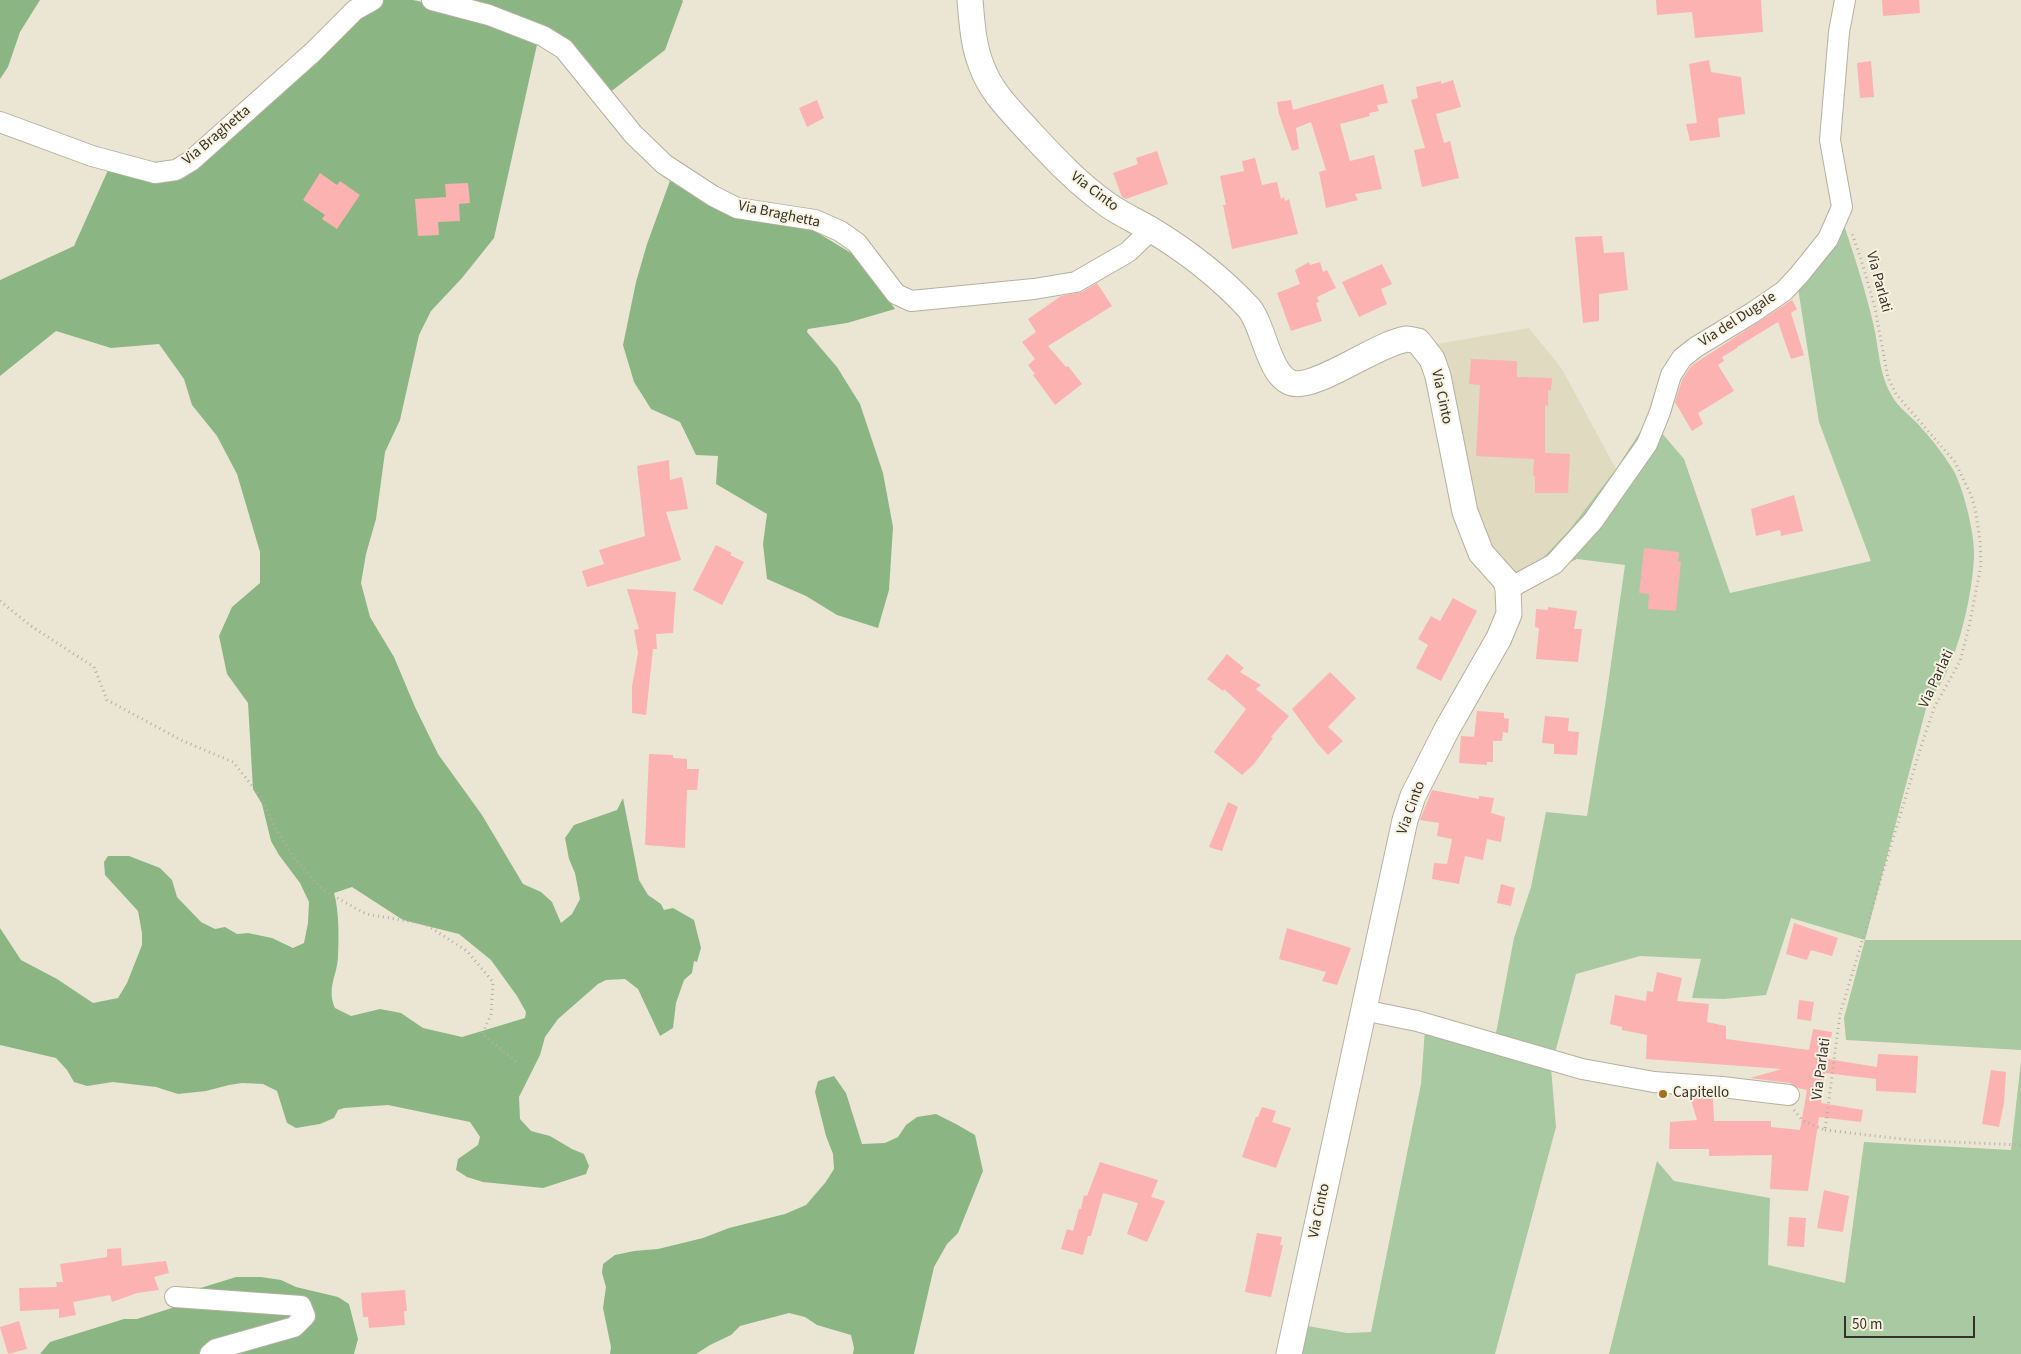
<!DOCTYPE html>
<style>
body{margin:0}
#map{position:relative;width:2021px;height:1354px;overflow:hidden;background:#ebe6d4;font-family:"Source Sans 3",sans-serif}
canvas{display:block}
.scale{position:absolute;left:1844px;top:1316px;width:131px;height:22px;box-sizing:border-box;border:2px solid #34322b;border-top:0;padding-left:6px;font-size:15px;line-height:18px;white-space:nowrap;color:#34322b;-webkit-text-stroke:4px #f8f3e1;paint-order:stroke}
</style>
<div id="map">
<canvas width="2021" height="1354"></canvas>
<div class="scale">50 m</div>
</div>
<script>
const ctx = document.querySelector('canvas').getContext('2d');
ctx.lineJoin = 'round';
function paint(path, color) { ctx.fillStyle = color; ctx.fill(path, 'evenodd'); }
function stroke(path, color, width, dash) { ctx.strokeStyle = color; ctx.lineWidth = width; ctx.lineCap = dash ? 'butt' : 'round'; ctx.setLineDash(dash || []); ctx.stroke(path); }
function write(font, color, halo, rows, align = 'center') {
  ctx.font = font + ' "Source Sans 3",sans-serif'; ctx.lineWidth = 4; ctx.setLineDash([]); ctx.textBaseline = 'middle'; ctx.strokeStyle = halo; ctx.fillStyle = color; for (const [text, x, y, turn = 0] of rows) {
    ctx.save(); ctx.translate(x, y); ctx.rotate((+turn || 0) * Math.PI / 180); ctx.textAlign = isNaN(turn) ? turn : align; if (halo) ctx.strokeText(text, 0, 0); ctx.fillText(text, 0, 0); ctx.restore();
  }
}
const built = new Path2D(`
 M1529 328 1562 369 1616 469 1570 529 1514 589 1466 546 1431 372 1415 348Z`);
const green = new Path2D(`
 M1844 225C1855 258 1866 292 1874 327 1879 350 1879 374 1892 396 1897 406 1909 415 1917 423 1930 437 1942 452 1952 468 1963 485 1975 535 1974 555 1973 594 1956 673 1928 701L1865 940H2021V1050L1846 1040 1844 1018 1865 940 1791 918 1766 995 1724 999 1692 998 1701 959 1640 956 1576 974 1551 1068 1556 1127 1495 1354H1297L1302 1325 1347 1333 1371 1332 1421 1084 1425 1029 1493 1049 1514 938 1531 887 1546 812 1587 816 1605 706 1625 565 1577 559 1514 589 1570 529 1616 469 1649 418 1684 459 1730 593 1871 561 1819 422 1798 288Z
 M2021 1061V1354H1609L1657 1161 1674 1181 1770 1198 1768 1265 1845 1283 1864 1142 2011 1150Z`);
const forest = new Path2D(`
 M0 0H40L20 32 8 67 0 79Z
 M368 0H413L473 13 538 40 494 238 462 278 431 311 419 335 400 420 385 452 376 519 366 554 361 583 370 617 394 657 415 707 438 754 482 815 523 884 541 892 552 902 561 923 572 914 580 899 575 873 569 859 565 838 574 825 617 810 623 798 639 880 648 895 661 904 664 910 673 908 694 920 701 948 697 962 694 961 692 973 684 980 676 1003 673 1028 660 1036 638 989 625 979 606 980 598 984 558 1019 545 1037 540 1055 519 1097 520 1119 531 1131 550 1136 572 1149 584 1154 589 1166 586 1174 543 1188 483 1182 467 1177 456 1170 458 1159 478 1145 480 1137 470 1122 388 1105 344 1108 338 1110 334 1118 320 1124 296 1128 287 1123 277 1091 263 1084 242 1083 229 1085 206 1091 178 1094 156 1087 113 1082 87 1086 74 1082 67 1070 56 1058 0 1045V928L21 960 57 979 93 1003 118 998 127 983 142 945V933L138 911 105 875 104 862 108 856H129L160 868 172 880 177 897 201 922 215 929 225 927 237 934 248 933 272 938 293 948 304 943 308 923 309 902 300 883 279 855 271 841 262 804 253 789 248 703 227 674 219 636 232 607 260 583V552L237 474 217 436 192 405 184 379 159 344 111 348 56 331 0 376V280L74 246 109 168 158 179ZM352 887 403 920 459 934 491 960 517 996 526 1012 525 1018 462 1037 423 1028 401 1013 380 1009 351 1016 335 1008C326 987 338 975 338 955 339 936 339 910 334 893Z
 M452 0H682L683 1 665 50 609 93 569 46Z
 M671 178 808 227 856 256 895 309 847 323 808 329 807 332 837 367 860 404 883 473 893 527 889 590 878 628 837 615 806 596 767 579 763 544 767 514 716 484 718 456 696 455 680 422 651 409 634 382 623 345 636 282 647 244Z
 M834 1076 846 1093 862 1144 885 1143 898 1137 906 1125 917 1117 936 1114 956 1124 975 1135 983 1171 958 1233 947 1244 934 1267 914 1354H853L854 1348 851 1335 817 1325 805 1317 789 1313 740 1326 731 1335 710 1345 696 1354H610L611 1347 603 1308 606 1287 602 1273 603 1264 615 1255 634 1251 658 1249 703 1238 729 1228 785 1214 806 1205 825 1183 834 1169 833 1154 826 1136 815 1092 818 1081Z
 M236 1277H261L281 1280 296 1287 338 1297 349 1304 358 1339 354 1354H40L50 1342 124 1319H137L172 1308 191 1291Z`);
const building = new Path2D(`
 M1656 0H1761L1763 32 1695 38 1692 12 1657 15Z
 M1882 0H1919L1920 13 1883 16Z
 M1709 60 1711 72 1741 77 1745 114 1718 118 1720 137 1690 141 1686 124 1697 123 1689 64Z
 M1871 61 1874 97 1860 98 1857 63Z
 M1453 80 1461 107 1436 114 1444 143 1450 141 1459 178 1422 187 1414 150 1425 148 1411 100 1418 98 1416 87 1441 81V84Z
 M1383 84 1388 103 1377 105 1379 111 1369 113 1370 116 1340 124 1350 161 1374 155 1382 189 1355 194 1358 200 1326 208 1319 172 1326 170 1311 122 1296 128 1299 149 1292 151 1279 114 1277 102 1291 100 1293 110Z
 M817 100 824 118 807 127 799 108Z
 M1157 151 1168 184 1126 199 1122 197 1113 173 1138 164 1136 158Z
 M1255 158 1262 185 1277 182 1281 199 1284 197 1285 201 1289 199 1298 234 1232 249 1223 205H1226L1220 176 1244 171 1242 161Z
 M320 173 337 185 340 181 360 195 337 229 322 219 325 215 303 200Z
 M468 183 470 203 459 204 460 221 438 222 439 235 418 236 415 199 446 197 445 184Z
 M1602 236 1604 253 1624 252 1628 290 1599 294V321L1583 323 1575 237Z
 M1309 262 1310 265 1320 262 1323 272 1327 270 1336 288 1317 297 1319 302 1316 303 1322 321 1291 331 1277 293 1300 284 1295 270Z
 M1382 264 1392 284 1381 289 1387 304 1359 317 1342 282Z
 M1097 283 1112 306 1048 346 1066 367 1068 366 1082 384 1055 405 1033 375 1035 374 1028 365 1035 359 1022 342 1036 332 1028 319 1061 296 1082 292Z
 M1792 300 1797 309 1791 313 1804 355 1791 359 1778 322 1737 347V348L1722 357 1724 361 1718 365 1734 391 1698 413 1703 424 1692 431 1675 402 1682 380 1691 366Z
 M1471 359 1517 361V377L1552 378 1551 390 1548 391V406L1545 405V453L1570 454 1568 493H1535V476L1533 475 1534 459 1476 456 1480 385 1469 384Z
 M669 460 670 480 682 477 688 509 666 512 681 560 587 587 582 571 604 564 599 550 645 536 637 466Z
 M1794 495 1803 531 1781 536 1780 530 1756 536 1751 509Z
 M716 545 732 553 730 555 744 562 722 605 693 590Z
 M1644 548 1679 552 1678 561 1681 562 1676 611 1648 609 1649 594 1639 593Z
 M627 589 676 592 673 633 656 634 657 649H653L646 715 632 713V686L638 653 634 630 639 629Z
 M1453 598 1477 611 1441 681 1416 668 1428 645 1418 639 1431 616 1440 621Z
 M1548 607 1577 611 1574 629H1582L1578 662 1536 659 1539 628 1535 627 1536 609 1548 610Z
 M1227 654 1244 668 1240 672 1261 685 1256 689 1289 716 1271 737 1273 738 1254 764 1242 775 1214 752 1246 709 1224 689 1223 691 1207 679Z
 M1330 672 1356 698 1328 727 1343 741 1328 755 1317 743 1292 709Z
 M1477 711 1504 713V718L1509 719 1508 733 1503 732 1502 741H1493V762H1487V765L1459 763 1461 736 1474 737Z
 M1545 716 1569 718 1568 731 1579 732 1577 755 1554 754V744L1542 743Z
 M649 754 673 755V758L687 759V769H699L697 790H687L685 848 645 845Z
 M1432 790 1479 799V796L1494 798 1491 813 1505 817 1501 842 1487 839 1483 860 1465 856 1459 884 1432 879 1434 863 1447 864 1452 839 1437 836 1439 823 1420 820Z
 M1228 802 1238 807 1222 851 1209 847Z
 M1501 884 1515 888 1511 906 1497 903Z
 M1794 923 1838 938 1832 956 1811 950 1807 960 1786 954Z
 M1287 928 1351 948 1337 985 1322 981 1326 972 1279 959Z
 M1657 972 1682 978 1677 1001 1709 1004 1707 1022 1726 1026V1039L1809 1050 1813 1029 1832 1032 1828 1059 1877 1067 1878 1054 1918 1056 1916 1093 1876 1091V1079L1825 1073 1821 1103 1863 1110 1861 1122 1819 1117 1808 1191 1770 1189 1772 1155 1709 1156V1149H1669L1670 1122 1697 1120 1690 1097 1713 1098 1714 1121H1771V1127L1800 1130 1807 1090 1798 1088 1790 1083 1750 1078 1782 1069 1646 1059 1647 1035 1622 1030V1027L1610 1024 1615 995 1646 1001 1647 991 1653 992Z
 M1799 1000 1814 1002 1811 1021 1797 1019Z
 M1991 1070 2006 1072 2004 1103 1999 1127 1982 1124Z
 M1262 1107 1276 1111 1272 1122 1291 1128 1276 1168 1242 1157 1256 1117H1258Z
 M1100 1162 1158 1180 1151 1197 1165 1201 1147 1242 1127 1234 1138 1203 1103 1193 1091 1236H1088L1083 1255 1061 1249 1067 1229 1073 1231 1079 1209H1081L1084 1195 1087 1196Z
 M1824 1190 1849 1196 1843 1232 1817 1228Z
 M1789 1217 1806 1218 1804 1247 1787 1246Z
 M1257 1233 1282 1237 1280 1245H1283L1271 1297 1245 1292Z
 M121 1248 122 1266 166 1261 169 1273 154 1277 159 1290 137 1293 112 1302 110 1295 73 1302 76 1315 59 1318V1309L20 1311 19 1288 57 1287 56 1282H63L60 1264 107 1257V1249Z
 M405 1290 407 1311H404L405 1325 369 1328 368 1317H363L361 1293Z
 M19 1321 27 1349 8 1354 0 1327Z`);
const path = new Path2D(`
 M0 601 31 626 94 667 107 700 183 741 233 762 261 797 275 828 294 858 323 890 366 914 425 924 467 951 493 982 491 1015 482 1034 519 1064
 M1794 1110 1803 1121 1825 1130 1840 1014 1919 753 1934 708 1960 661 1969 627 1981 565 1980 541 1975 508 1971 495 1955 462 1896 394 1888 378 1875 308 1861 259 1851 231
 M1825 1130 1910 1140 2021 1145`);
const minor = new Path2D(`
 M432 0 489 15 543 36 564 49 633 134 664 164 713 196 737 208 815 220 840 231 857 243 896 294 911 301 1034 289 1076 282 1128 252 1151 230
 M0 122 92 156 155 173 176 170 191 161 312 53 355 10 373 0
 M1508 589 1554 564 1593 521 1647 444 1660 412 1671 375 1682 358 1696 347 1752 313 1784 291 1799 275 1828 239 1842 207 1830 140 1839 32 1845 0
 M1363 1010 1417 1021 1582 1069 1654 1082 1722 1087 1789 1095
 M175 1297 301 1306 305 1316 294 1327 216 1349 210 1354`);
const tertiary = new Path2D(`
 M970 0C972 22 973 46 982 67 991 92 1010 110 1028 130 1053 157 1077 183 1108 205 1121 214 1136 221 1150 229 1185 250 1220 277 1248 307 1264 324 1268 376 1292 383 1316 390 1377 343 1407 339 1411 339 1415 341 1418 341L1432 359 1438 376 1465 512 1481 553 1506 581 1508 589 1509 614 1499 638 1447 729 1413 796 1405 820 1289 1354`);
const markers = [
 [1663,1094,5,"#9e7222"]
];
const streetNames = [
 ["Via Braghetta",217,136,-40],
 ["Via Cinto",1094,192,37],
 ["Via Braghetta",779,215,12],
 ["Via Parlati",1878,282,75],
 ["Via del Dugale",1738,320,-33],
 ["Via Cinto",1441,397,78],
 ["Via Parlati",1937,679,-65],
 ["Via Cinto",1412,808,-70],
 ["Via Parlati",1822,1069,-82],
 ["Via Cinto",1320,1211,-78]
];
const poiNames = [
 ["Capitello",1673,1094]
];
paint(built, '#e0dac1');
paint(green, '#a8c9a1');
paint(forest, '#8bb683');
paint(building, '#fbb2b0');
stroke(minor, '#b5b0a0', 22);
stroke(tertiary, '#b5b0a0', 27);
stroke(path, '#b4b0a1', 3, [1, 4]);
stroke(minor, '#fff', 20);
stroke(tertiary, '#fff', 25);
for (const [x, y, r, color] of markers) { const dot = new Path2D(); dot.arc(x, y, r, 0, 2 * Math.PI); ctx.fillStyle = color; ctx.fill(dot); stroke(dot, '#f8f3e1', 2); }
write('15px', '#34322b', '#f8f3e1', streetNames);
write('15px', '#34322b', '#f8f3e1', poiNames, 'left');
</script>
